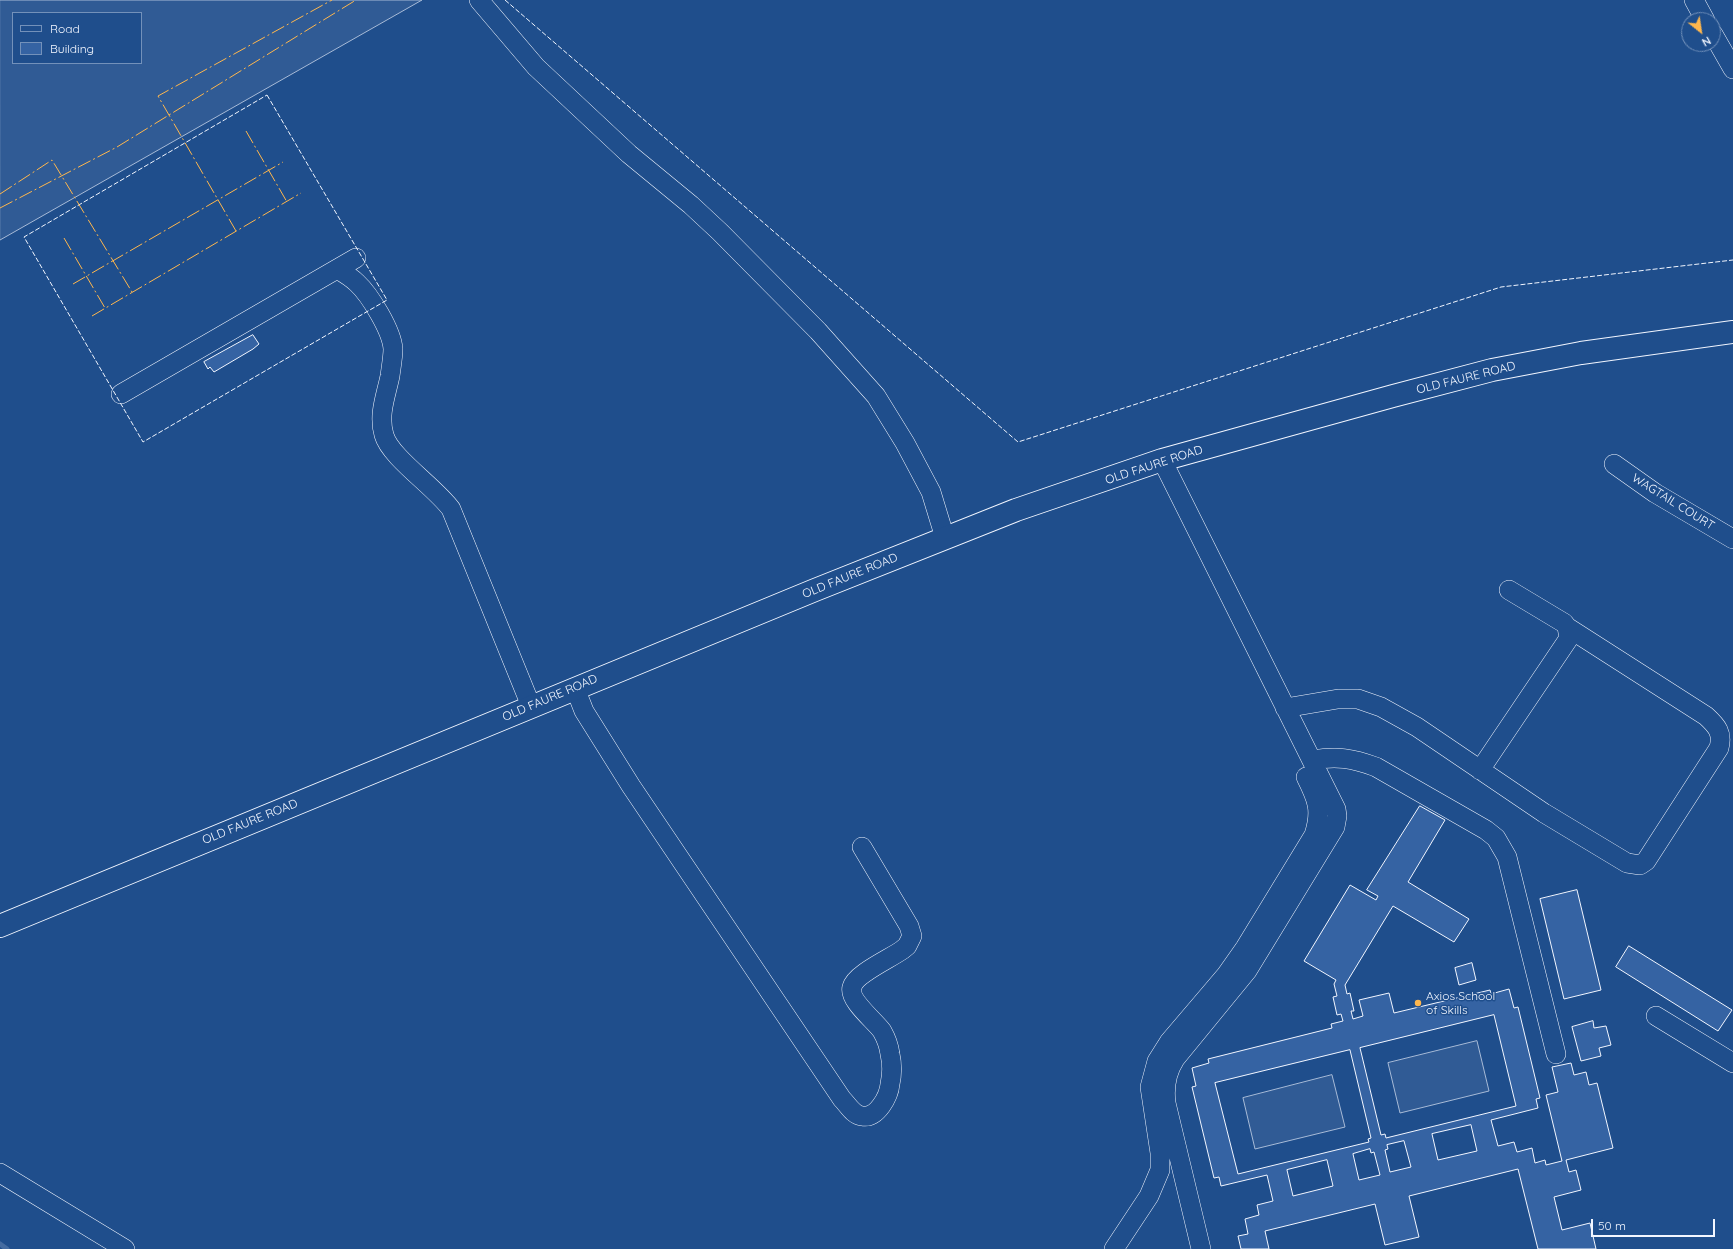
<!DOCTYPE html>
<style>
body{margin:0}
#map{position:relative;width:1733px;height:1249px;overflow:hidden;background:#1f4e8c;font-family:Quicksand,sans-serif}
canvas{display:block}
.legend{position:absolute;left:12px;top:12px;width:130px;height:52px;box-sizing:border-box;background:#1f4e8c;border:1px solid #7391ba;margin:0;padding:5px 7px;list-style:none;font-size:12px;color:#f2f6ff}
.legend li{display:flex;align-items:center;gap:8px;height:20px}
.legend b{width:20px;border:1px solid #7391ba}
.north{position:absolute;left:1681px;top:12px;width:40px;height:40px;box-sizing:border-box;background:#1f4e8c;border:1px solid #7391ba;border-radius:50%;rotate:150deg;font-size:11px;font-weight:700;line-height:16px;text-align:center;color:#f2f6ff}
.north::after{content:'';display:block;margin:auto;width:14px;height:18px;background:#ffb74d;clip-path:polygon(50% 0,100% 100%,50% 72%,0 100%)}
.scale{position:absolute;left:1591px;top:1219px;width:124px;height:18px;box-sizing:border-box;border:2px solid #f2f6ff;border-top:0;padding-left:5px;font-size:12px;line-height:14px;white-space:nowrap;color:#f2f6ff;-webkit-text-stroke:3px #1f4e8c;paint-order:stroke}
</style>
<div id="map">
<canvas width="1733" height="1249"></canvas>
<ul class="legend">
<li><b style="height:5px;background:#1f4e8c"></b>Road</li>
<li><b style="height:11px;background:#3563a3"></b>Building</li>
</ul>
<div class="north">N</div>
<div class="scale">50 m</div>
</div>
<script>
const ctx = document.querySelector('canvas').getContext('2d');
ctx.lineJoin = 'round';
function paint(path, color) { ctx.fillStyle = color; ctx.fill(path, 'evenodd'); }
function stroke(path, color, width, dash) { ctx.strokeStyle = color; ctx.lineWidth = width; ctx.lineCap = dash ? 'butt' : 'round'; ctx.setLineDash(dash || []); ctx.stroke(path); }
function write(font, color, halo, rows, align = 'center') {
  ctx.font = font + ' Quicksand,sans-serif'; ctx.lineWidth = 3; ctx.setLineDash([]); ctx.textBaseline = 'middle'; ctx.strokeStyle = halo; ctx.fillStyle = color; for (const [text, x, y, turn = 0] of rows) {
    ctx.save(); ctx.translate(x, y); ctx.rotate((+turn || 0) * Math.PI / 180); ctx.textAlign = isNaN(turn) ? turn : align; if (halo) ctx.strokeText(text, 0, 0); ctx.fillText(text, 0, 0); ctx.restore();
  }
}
const built = new Path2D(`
 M0 0H422L0 240ZM13 13H141V63H13Z
 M1477 1041 1489 1091 1400 1113 1388 1063Z
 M1332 1075 1345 1127 1255 1149 1243 1098Z`);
const stream = new Path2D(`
 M0 1244 7 1249`);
const building = new Path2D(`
 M253 335 259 344 253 349 214 372 210 367 208 369 204 362Z
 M1420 806 1445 820 1408 882 1469 919 1454 942 1393 906 1345 985 1347 994 1350 993 1354 1011H1351L1353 1019 1363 1016 1359 1000 1389 993 1394 1013 1490 990 1491 994 1509 989 1514 1008 1518 1007 1540 1098 1536 1099 1538 1108 1491 1120 1498 1146 1514 1142 1517 1152 1532 1148 1535 1163 1545 1160 1546 1165 1562 1161 1546 1095 1558 1092 1552 1067 1571 1063 1574 1075 1586 1072 1589 1085 1597 1083 1613 1148 1566 1160 1569 1172 1576 1170 1581 1190 1554 1197 1562 1230 1590 1223 1596 1249H1538L1518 1169 1409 1196 1419 1237 1385 1245 1375 1204 1265 1231 1269 1249H1241L1238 1236 1248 1234 1245 1219 1259 1215 1257 1205 1273 1201 1267 1175 1221 1186 1219 1177 1214 1178 1192 1087 1196 1086 1192 1068 1209 1063 1208 1059 1332 1028 1331 1024 1343 1021 1341 1014 1337 1015 1333 997 1337 996 1334 984 1336 980 1304 961 1350 885 1376 900 1378 896 1367 890ZM1494 1015 1516 1106 1386 1138 1385 1134 1381 1135 1360 1048ZM1350 1050 1371 1138 1368 1139 1369 1142 1238 1174 1215 1083ZM1471 1125 1477 1151 1438 1160 1432 1134ZM1404 1141 1411 1167 1390 1172 1385 1150 1388 1149 1387 1145ZM1370 1149 1371 1153 1374 1152 1380 1175 1359 1180 1353 1154ZM1327 1160 1333 1186 1293 1196 1287 1170Z
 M1577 890 1601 990 1564 999 1540 899Z
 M1629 946 1732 1010 1718 1031 1616 967Z
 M1472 963 1476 980 1459 985 1455 968Z
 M1593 1021 1594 1028 1606 1026 1611 1045 1599 1048 1601 1056 1581 1061 1572 1027Z`);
const minor = new Path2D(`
 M479 0 536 67 629 154 691 205 720 232 818 331 876 396 905 443 931 492 945 538
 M1694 0 1705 20
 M1713 34 1733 69
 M337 269C344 273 351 277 357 283 370 295 392 331 393 349 393 357 391 368 390 376 386 396 378 414 384 435 390 457 435 487 451 509L531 706
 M121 394 356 258
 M1162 460 1336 809 1337 816 1335 827 1247 971 1175 1059C1166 1073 1164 1087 1166 1103L1201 1249
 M1614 464 1655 493 1733 539
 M575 688 584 711 631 786 842 1099C848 1105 853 1115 862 1116 877 1119 889 1096 890 1084 892 1075 892 1063 890 1054 889 1046 886 1038 882 1031 875 1021 848 1000 852 987 855 974 891 958 902 950L907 946 912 936 909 926 862 847
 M1285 708 1338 699H1358L1381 707 1417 727 1544 813 1627 863 1640 865 1646 861 1719 748C1723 733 1717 726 1706 716L1567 627
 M1312 760C1337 756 1352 758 1376 767L1486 830 1496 838 1507 857 1556 1054
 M1480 770 1569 638 1567 627 1564 623 1509 590
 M1656 1016 1733 1063
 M0 1173 125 1249
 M1114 1249 1149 1196 1160 1170V1153L1150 1087 1157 1061 1169 1042 1226 975 1245 948 1314 835C1322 810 1317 799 1306 777`);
const major = new Path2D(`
 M0 926 815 590 1016 510 1162 460 1393 396 1492 370 1581 353 1733 332`);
const fence = new Path2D(`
 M505 0 1018 442 1501 287 1733 260
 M267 95 387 300 143 442 24 237Z`);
const power = new Path2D(`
 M246 131 287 202
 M0 194 52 160 132 292
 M0 208 117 147 356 0
 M236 231 158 96 332 0
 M64 238 105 308
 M73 284 283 162
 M92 316 301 193`);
const markers = [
 [1418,1003,4,"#ffb74d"]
];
const streetNames = [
 ["OLD FAURE ROAD",1466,378,-14],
 ["OLD FAURE ROAD",1154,465,-18],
 ["WAGTAIL COURT",1673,502,32],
 ["OLD FAURE ROAD",850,576,-22],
 ["OLD FAURE ROAD",550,698,-23],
 ["OLD FAURE ROAD",250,822,-22]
];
const poiNames = [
 ["Axios School",1426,996],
 ["of Skills",1426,1010]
];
paint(built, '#305b95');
stroke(built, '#a8bbd7', 1);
stroke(stream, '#446ba0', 5);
paint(building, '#3563a3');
stroke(building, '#f2f6ff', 1);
stroke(minor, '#f2f6ff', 20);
stroke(major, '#f2f6ff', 24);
stroke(minor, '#1f4e8c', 19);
stroke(major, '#1f4e8c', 22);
stroke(fence, '#f2f6ff', 1, [5, 2]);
stroke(power, '#ffb74d', 1, [14, 3, 2, 3]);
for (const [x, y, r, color] of markers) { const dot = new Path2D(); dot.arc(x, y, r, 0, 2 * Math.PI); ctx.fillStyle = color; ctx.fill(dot); stroke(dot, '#1f4e8c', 1.5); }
write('12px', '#f2f6ff', '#1f4e8c', streetNames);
write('12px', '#f2f6ff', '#1f4e8c', poiNames, 'left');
</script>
